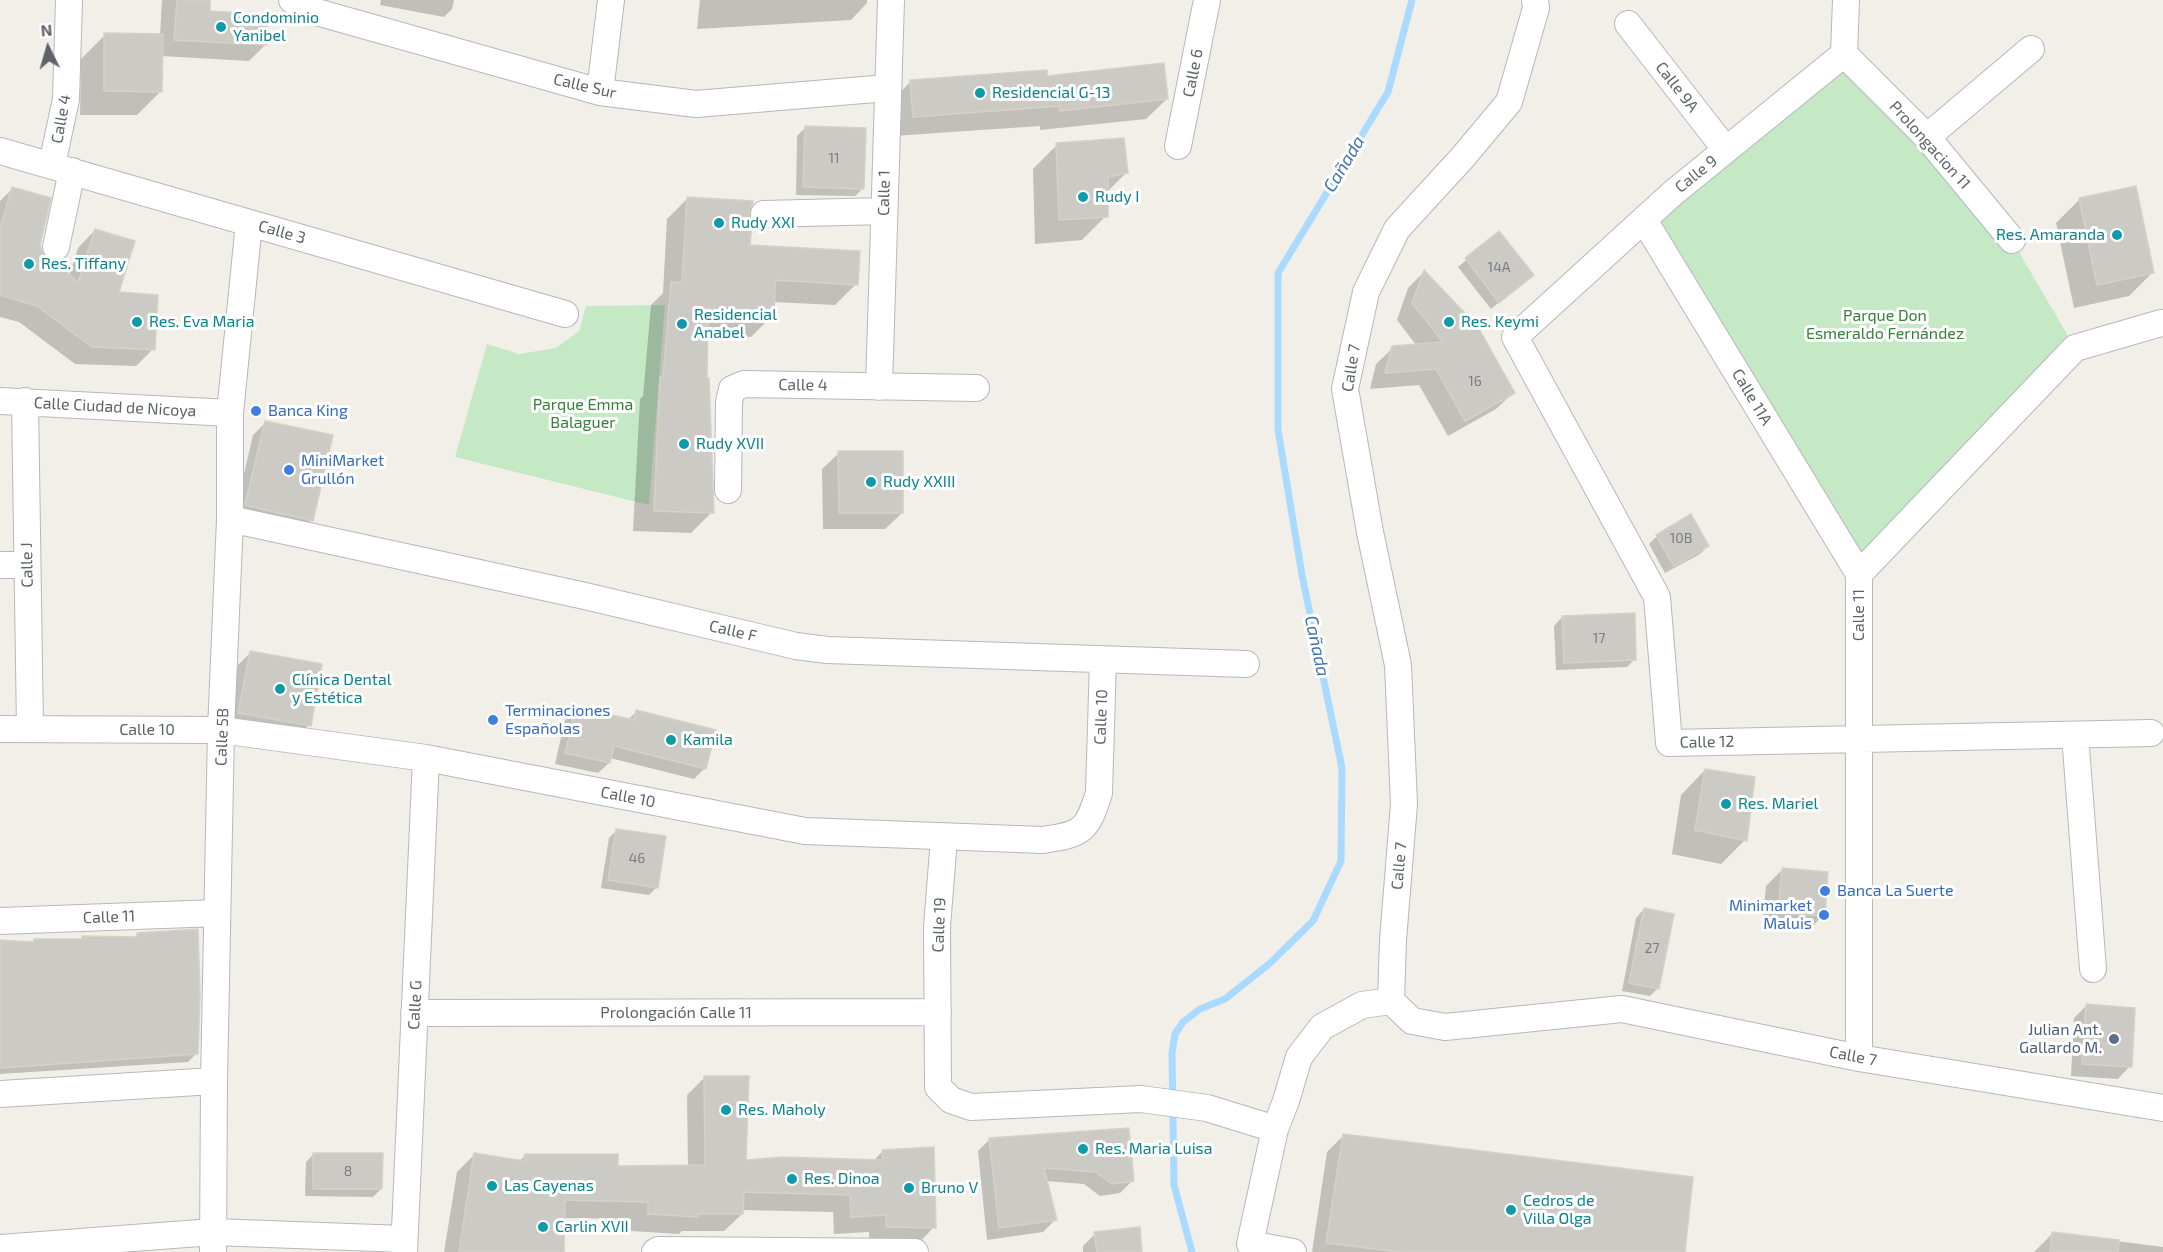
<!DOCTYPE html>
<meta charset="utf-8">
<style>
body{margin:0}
#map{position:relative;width:2163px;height:1252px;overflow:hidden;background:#f1efe8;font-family:"Exo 2",sans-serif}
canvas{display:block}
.north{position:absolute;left:18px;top:18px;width:60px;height:60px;-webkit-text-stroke:4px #fff;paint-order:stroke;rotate:355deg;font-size:16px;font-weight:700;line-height:24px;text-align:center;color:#5f6368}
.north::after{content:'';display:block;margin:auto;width:21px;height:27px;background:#5f6368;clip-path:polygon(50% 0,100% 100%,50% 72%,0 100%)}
</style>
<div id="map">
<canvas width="2163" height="1252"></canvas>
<div class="north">N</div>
</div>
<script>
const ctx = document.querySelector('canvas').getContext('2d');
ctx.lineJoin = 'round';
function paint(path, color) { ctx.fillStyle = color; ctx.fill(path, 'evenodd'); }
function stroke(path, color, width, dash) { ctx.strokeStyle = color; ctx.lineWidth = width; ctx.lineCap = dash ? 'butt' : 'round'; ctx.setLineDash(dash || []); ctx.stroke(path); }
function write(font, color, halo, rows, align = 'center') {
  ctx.font = font + ' "Exo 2",sans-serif'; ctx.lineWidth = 6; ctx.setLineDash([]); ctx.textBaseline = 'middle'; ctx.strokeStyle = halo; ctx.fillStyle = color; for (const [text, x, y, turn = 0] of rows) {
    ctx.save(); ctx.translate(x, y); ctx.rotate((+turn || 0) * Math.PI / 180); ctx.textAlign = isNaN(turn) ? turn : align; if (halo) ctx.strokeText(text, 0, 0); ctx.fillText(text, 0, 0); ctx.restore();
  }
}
const green = new Path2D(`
 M1844 54 2012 240 2075 348 1859 574 1644 220Z
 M665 305 649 505 455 457 487 344 519 354 556 348 579 331 586 306Z`);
const shadow = new Path2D(`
 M162 0H209L208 12 265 45 249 61 161 56V91L137 115H80L81 59 105 35H160Z
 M381 0H454L452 9 444 17 380 5Z
 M700 0H867V3L851 20 697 29Z
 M1046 78 1167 99 1146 119 1040 130V126L893 136 891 102 911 81Z
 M805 128 863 188 855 196 796 195 797 136Z
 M1057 145 1126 173 1106 193V216L1082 240 1035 244 1033 169Z
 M12 189 46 260 69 276 78 248 95 230 117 293 153 349 136 366 75 364 19 322 0 317V201Z
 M688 198 748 214 749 247 856 284 835 305 773 302 772 316 751 337 706 338V380L712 512 691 533 633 531 640 399 643 396 651 305 663 293 667 219Z
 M2080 199 2153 272 2129 296 2074 308 2056 223Z
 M1499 233 1532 275 1491 309 1458 267Z
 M1424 272 1513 393 1496 409 1448 436 1419 385 1370 389 1376 364 1393 348 1417 346 1397 320 1408 288Z
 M265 423 311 520 299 532 234 517 253 435Z
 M839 453 902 513 885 529H823L822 469Z
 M1657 536 1708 546 1700 554 1665 573 1649 544Z
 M1562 617 1635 659 1627 667 1556 670 1554 626Z
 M250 653 309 725 297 738 227 725 238 665Z
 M576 709 628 720 636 712 705 768 694 779 610 758 609 763 598 773 555 764 565 720Z
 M1705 770 1745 840 1721 864 1672 854 1681 795Z
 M617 830 657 887 649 895 601 888 609 838Z
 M1782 870 1823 915 1807 932 1762 929 1766 886Z
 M1644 909 1658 988 1650 996 1622 991 1636 918Z
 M138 934 196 1054 188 1062 0 1074V941L32 943 34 940 80 941 83 938H134Z
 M2086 1006 2130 1066 2118 1079 2071 1076 2074 1018Z
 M705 1077 744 1162 873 1161 883 1151 934 1227 917 1245 869 1244V1232L834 1234 833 1212 742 1210V1214L724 1231H682L679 1234 631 1231V1219L563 1218V1252H444L457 1172 474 1155 519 1162 525 1155 616 1167 688 1166 687 1095Z
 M1343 1136 1684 1252H1312L1327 1152Z
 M990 1139 1132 1181 1120 1193 1100 1196 1084 1184 1045 1181 1055 1220 1043 1232 987 1240 978 1151Z
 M314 1154 381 1189 373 1197 305 1196 306 1162Z
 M2053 1233 2163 1247V1252H2034Z
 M1095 1234 1141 1252H1083V1246Z`);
const stream = new Path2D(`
 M1192 1252 1174 1185 1172 1053 1175 1034 1183 1022 1200 1009 1225 999 1269 964 1313 921 1341 861 1342 768 1302 575 1278 430V273L1388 92 1412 0`);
const building = new Path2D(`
 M177 0H210V11L268 15 267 45 174 40Z
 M104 33 163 34 162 92 104 91Z
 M1164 63 1168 99 1060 111V106L913 117 910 80 1047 70V76Z
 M805 126 866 128 864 189 803 187Z
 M1124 138 1128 173 1108 177V217L1059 220 1056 143Z
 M2136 186 2154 273 2097 285 2079 198Z
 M12 187 51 198 40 245 42 251 46 258 57 262 78 283 95 229 135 241 119 292 158 295 155 350 92 347 37 306 0 295V228Z
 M687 197 753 201 749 214 752 222 750 245 860 251 858 285 775 280 774 316 708 318 707 378H709L714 513 654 511 660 377H663L671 282 682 283Z
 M1499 231 1534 275 1499 303 1465 258Z
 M1424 270 1478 327 1515 393 1465 421 1436 369 1385 373 1392 346 1443 342 1412 303Z
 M265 421 333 435 313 521 245 505Z
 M838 451H903V513H839Z
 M1691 514 1709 546 1674 566 1656 535Z
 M1635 613 1636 660 1564 663 1562 616Z
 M250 651 322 664 311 726 238 713Z
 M576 707 634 720 636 710 716 730 706 769 614 746 610 763 565 753Z
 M1705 769 1755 777 1747 841 1695 830Z
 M616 829 666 836 658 888 608 880Z
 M1782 868 1828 872 1825 916 1778 913Z
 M1644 908 1674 914 1659 989 1629 983Z
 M198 929 200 994 198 1054 0 1068V940L34 942V939H82V936L137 937V933Z
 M2086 1004 2135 1008 2132 1067 2082 1064Z
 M704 1076H749L746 1160 783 1157 883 1160 882 1150 934 1147 936 1228 886 1227V1215L851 1217 850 1195 744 1192 743 1214H698V1217L648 1214V1202L565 1200 564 1252H459L474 1153 524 1161 525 1154H618V1166L705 1165Z
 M1129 1128 1134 1181 1112 1184 1096 1172 1044 1168 1057 1220 999 1228 989 1138Z
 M1343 1134 1693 1177 1685 1252H1401L1326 1243Z
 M313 1153H383L382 1189H313Z
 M1140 1227 1142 1252H1097L1094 1232Z
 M2052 1232 2119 1240 2118 1252H2050Z`);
const street = new Path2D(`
 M292 0 306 9 600 92 696 104 887 88
 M1535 0 1536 8 1509 102 1463 157 1397 229 1366 292 1345 389 1370 532 1398 665 1404 804 1393 940 1391 1001 1412 1021 1445 1027 1622 1009 1859 1058 2163 1108
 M1846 0 1844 54 1673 193 1515 337 1657 597 1669 743 2151 733
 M1628 24 1726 150
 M1844 54 1927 137 2012 240
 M600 92 611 0
 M1927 137 2031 49
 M1178 146 1207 0
 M0 151 565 314
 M52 165 66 99 69 0
 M764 214 884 211
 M1644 220 1859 574
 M56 247 72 171
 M879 387 891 0
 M0 401 230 413
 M25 401 30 729
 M728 490 729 402 732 389 744 384 976 388
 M230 519 585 596 796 646 827 650 1246 664
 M0 565H27
 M0 729 221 730 426 758 805 831 1043 840C1083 834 1087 831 1099 793L1103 660
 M2075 735 2093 969
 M944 838 937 927 938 1087 951 1100 971 1107 1141 1099 1207 1108 1275 1129
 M0 921 217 913
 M414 1013 938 1012
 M1859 1058V574L2075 348 2161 323
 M0 1094 214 1081
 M0 1248 213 1232 404 1239
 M213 1252 214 1081 221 730 230 519V413L249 223
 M404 1252 426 758
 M655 1252 658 1250 915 1252
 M1293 1252 1250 1244 1275 1129 1286 1101 1299 1057 1322 1027 1362 1005 1391 1001`);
const markers = [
 [221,27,6,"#0f9aa8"],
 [980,93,6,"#0f9aa8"],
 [1083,197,6,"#0f9aa8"],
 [719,223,6,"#0f9aa8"],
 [2117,235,6,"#0f9aa8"],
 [29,264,6,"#0f9aa8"],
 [137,322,6,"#0f9aa8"],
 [1449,322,6,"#0f9aa8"],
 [682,324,6,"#0f9aa8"],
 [256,411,6,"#3f7fe0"],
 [684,444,6,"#0f9aa8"],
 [289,470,6,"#3f7fe0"],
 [871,482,6,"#0f9aa8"],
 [280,689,6,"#0f9aa8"],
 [493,720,6,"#3f7fe0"],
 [671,740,6,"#0f9aa8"],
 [1726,804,6,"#0f9aa8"],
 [1825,891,6,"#3f7fe0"],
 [1824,915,6,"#3f7fe0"],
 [2114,1039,6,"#5c6f8a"],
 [726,1110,6,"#0f9aa8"],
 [1083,1149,6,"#0f9aa8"],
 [792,1179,6,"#0f9aa8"],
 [492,1186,6,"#0f9aa8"],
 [909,1188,6,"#0f9aa8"],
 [1511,1210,6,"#0f9aa8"],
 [543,1227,6,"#0f9aa8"]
];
const numberNames = [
 ["11",834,158],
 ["14A",1499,267],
 ["16",1475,381],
 ["10B",1681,538],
 ["17",1599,638],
 ["46",637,858],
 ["27",1652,948],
 ["8",348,1171]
];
const cultureNames = [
 ["Condominio",233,18],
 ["Yanibel",233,36],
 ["Residencial G-13",992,93],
 ["Rudy I",1095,197],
 ["Rudy XXI",731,223],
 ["Res. Amaranda",2105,235,"right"],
 ["Res. Tiffany",41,264],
 ["Residencial",694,315],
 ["Anabel",694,333],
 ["Res. Eva Maria",149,322],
 ["Res. Keymi",1461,322],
 ["Rudy XVII",696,444],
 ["Rudy XXIII",883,482],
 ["Clínica Dental",292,680],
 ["y Estética",292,698],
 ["Kamila",683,740],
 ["Res. Mariel",1738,804],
 ["Res. Maholy",738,1110],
 ["Res. Maria Luisa",1095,1149],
 ["Res. Dinoa",804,1179],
 ["Las Cayenas",504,1186],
 ["Bruno V",921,1188],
 ["Cedros de",1523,1201],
 ["Villa Olga",1523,1219],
 ["Carlin XVII",555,1227]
];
const streetNames = [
 ["Calle 6",1193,73,-79],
 ["Calle Sur",585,86,13],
 ["Calle 9A",1677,87,52],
 ["Calle 4",61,119,-80],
 ["Prolongacion 11",1930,145,48],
 ["Calle 9",1696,174,-39],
 ["Calle 1",884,193,-89],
 ["Calle 3",282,232,16],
 ["Calle 7",1351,368,-81],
 ["Calle 4",803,385,1],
 ["Calle 11A",1752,397,59],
 ["Calle Ciudad de Nicoya",115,407,3],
 ["Calle J",27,565,-91],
 ["Calle 11",1859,615,-90],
 ["Calle F",733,631,13],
 ["Calle 10",1101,717,-88],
 ["Calle 10",147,730],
 ["Calle 5B",222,737,-88],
 ["Calle 12",1707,742,-1],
 ["Calle 10",628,797,11],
 ["Calle 7",1399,866,-85],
 ["Calle 11",109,917,-2],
 ["Calle 19",939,925,-88],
 ["Calle G",415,1005,-87],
 ["Prolongación Calle 11",676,1013],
 ["Calle 7",1853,1056,11]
];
const parkNames = [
 ["Parque Don",1885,316],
 ["Esmeraldo Fernández",1885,334],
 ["Parque Emma",583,405],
 ["Balaguer",583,423]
];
const shopNames = [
 ["Banca King",268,411],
 ["MiniMarket",301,461],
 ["Grullón",301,479],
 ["Terminaciones",505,711],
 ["Españolas",505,729],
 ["Banca La Suerte",1837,891],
 ["Minimarket",1812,906,"right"],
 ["Maluis",1812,924,"right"]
];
const serviceNames = [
 ["Julian Ant.",2102,1030],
 ["Gallardo M.",2102,1048]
];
const waterNames = [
 ["Cañada",1344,164,-59],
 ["Cañada",1317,646,78]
];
paint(green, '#c5e8c5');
paint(shadow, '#0003');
stroke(stream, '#aadaff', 7);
paint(building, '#cccac5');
stroke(building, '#d6d1c6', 1.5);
stroke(street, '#b5b8bc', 28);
stroke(street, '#fff', 26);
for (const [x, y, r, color] of markers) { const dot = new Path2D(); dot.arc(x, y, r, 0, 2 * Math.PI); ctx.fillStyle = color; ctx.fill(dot); stroke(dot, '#fff', 2); }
write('14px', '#7a7d7f', null, numberNames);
write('16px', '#0d838f', '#fff', cultureNames, 'left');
write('16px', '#5f6368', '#fff', streetNames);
write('16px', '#348238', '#fff', parkNames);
write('16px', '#366cbe', '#fff', shopNames, 'left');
write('16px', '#4e5e75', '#fff', serviceNames, 'right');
write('italic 18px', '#4174aa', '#fff', waterNames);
</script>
